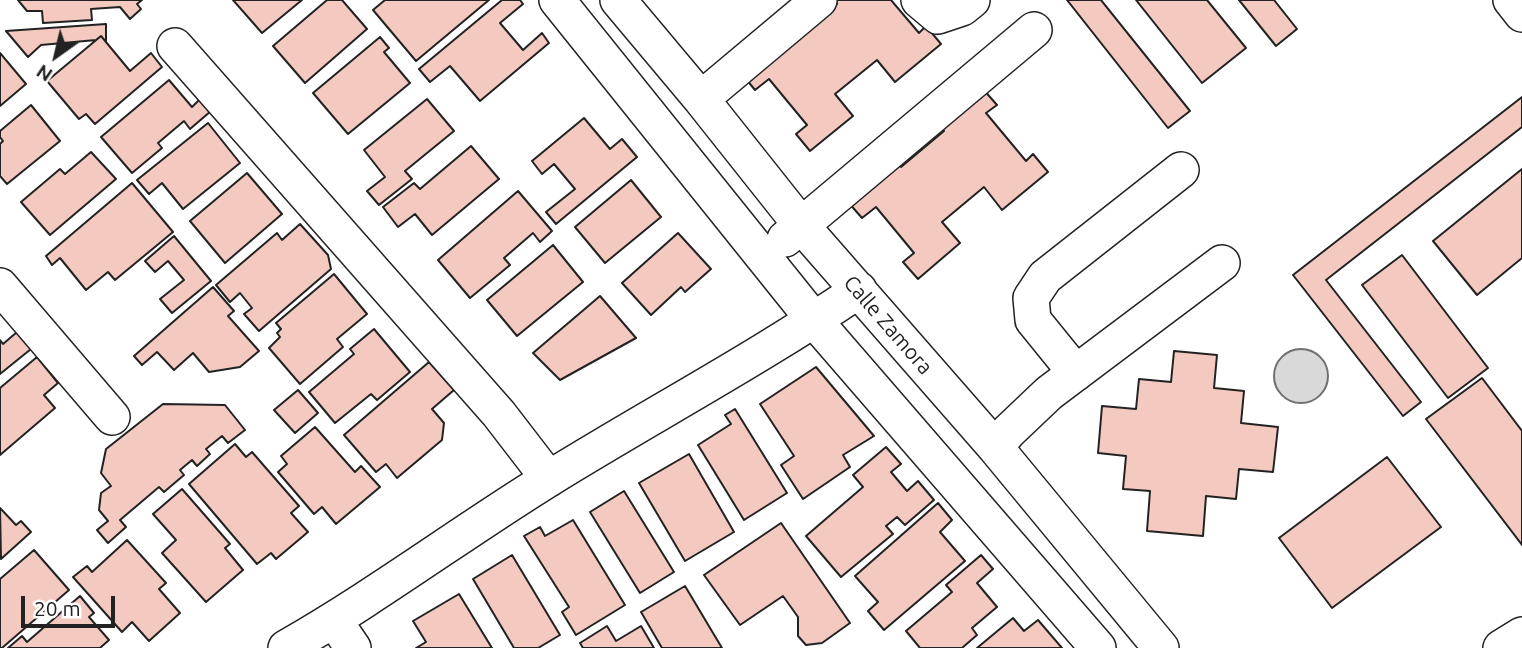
<!DOCTYPE html>
<style>
body{margin:0}
#map{position:relative;width:1522px;height:648px;overflow:hidden;background:#fff;font-family:Ubuntu,sans-serif}
canvas{display:block}
.north{position:absolute;left:21px;top:21px;width:70px;height:70px;-webkit-text-stroke:5px #fff;paint-order:stroke;rotate:214deg;font-size:19px;font-weight:700;line-height:28px;text-align:center;color:#222}
.north::after{content:'';display:block;margin:auto;width:24px;height:32px;background:#222;clip-path:polygon(50% 0,100% 100%,50% 72%,0 100%)}
.scale{position:absolute;left:21px;top:596px;width:94px;height:32px;box-sizing:border-box;border:4px solid #222;border-top:0;padding-left:9px;font-size:21px;line-height:24px;white-space:nowrap;color:#222;-webkit-text-stroke:5px #fff;paint-order:stroke}
</style>
<div id="map">
<canvas width="1522" height="648"></canvas>
<div class="north">N</div>
<div class="scale">20 m</div>
</div>
<script>
const ctx = document.querySelector('canvas').getContext('2d');
ctx.lineJoin = 'round';
function paint(path, color) { ctx.fillStyle = color; ctx.fill(path, 'evenodd'); }
function stroke(path, color, width, dash) { ctx.strokeStyle = color; ctx.lineWidth = width; ctx.lineCap = dash ? 'butt' : 'round'; ctx.setLineDash(dash || []); ctx.stroke(path); }
function write(font, color, halo, rows, align = 'center') {
  ctx.font = font + ' Ubuntu,sans-serif'; ctx.lineWidth = 5; ctx.setLineDash([]); ctx.textBaseline = 'middle'; ctx.strokeStyle = halo; ctx.fillStyle = color; for (const [text, x, y, turn = 0] of rows) {
    ctx.save(); ctx.translate(x, y); ctx.rotate((+turn || 0) * Math.PI / 180); ctx.textAlign = isNaN(turn) ? turn : align; if (halo) ctx.strokeText(text, 0, 0); ctx.fillText(text, 0, 0); ctx.restore();
  }
}
const water = new Path2D(`
 M1274 376a27 27 0 1 1 54 0a27 27 0 1 1-54 0Z`);
const building = new Path2D(`
 M18 0H142L137 4 141 9 130 19 120 7 91 9 92 20 43 23 42 11H27Z
 M233 0H302L262 33Z
 M327 0H342L367 29 305 83 273 46Z
 M385 0H489L416 61 373 10Z
 M502 0H520L523 4 500 23 523 50 542 33 549 43 480 101 450 66 430 82 419 69Z
 M834 0H891L919 33 926 26 941 44 895 82 877 60 835 94 853 116 810 151 796 134 807 125 769 79 755 90 742 74 794 40 837 4Z
 M1067 0H1101L1190 111 1168 128Z
 M1136 0H1207L1246 48 1202 83Z
 M1239 0H1274L1297 29 1276 46Z
 M106 24V42L101 36 96 40 41 45 28 57 6 31Z
 M101 36 130 71 151 53 162 67 95 124 86 114 79 119 47 81Z
 M380 37 389 48 384 52 410 83 348 134 313 93Z
 M0 53 26 84 0 106Z
 M169 80 192 107 200 99 211 111 190 129 184 121 158 143 162 148 132 173 101 137Z
 M983 89 997 105 986 113 1026 161 1033 154 1048 172 1002 210 984 187 942 222 960 243 918 279 903 262 914 253 876 207 862 218 848 202 897 162 901 167 944 131 940 126Z
 M1522 97V127L1326 280 1421 402 1403 416 1293 275Z
 M427 99 454 131 405 171 412 179 379 205 367 191 385 177 364 150Z
 M31 105 60 141 7 184 0 176V144L3 141 0 137V131Z
 M584 118 610 149 622 139 637 157 556 224 546 212 575 189 554 164 542 174 532 161Z
 M208 123 240 163 183 209 162 183 149 194 137 180Z
 M471 146 499 179 432 235 415 214 398 227 383 207 414 183 420 189Z
 M91 152 116 179 50 235 21 202 60 169 65 174Z
 M1522 169V258L1477 295 1433 241Z
 M247 173 282 214 225 263 190 221Z
 M631 180 661 217 605 263 575 227Z
 M132 183 173 232 115 280 108 272 86 290 60 258 52 265 46 256Z
 M518 191 552 231 540 242 533 233 504 258 510 265 470 298 438 260Z
 M300 224 328 255 331 269 259 331 244 314 252 308 240 293 230 302 216 285 277 233 282 240Z
 M678 233 711 269 685 292 681 287 651 315 622 283Z
 M174 236 211 281 172 313 160 299 184 280 168 261 155 272 145 261Z
 M553 245 583 282 517 336 487 300Z
 M1402 255 1488 368 1448 398 1362 285Z
 M334 274 367 314 337 339 343 347 300 384 269 348 280 337 277 333 281 329 276 323Z
 M213 287 234 311 228 316 259 351 240 367 209 372 193 353 174 370 157 352 142 365 134 356Z
 M600 296 636 338 560 380 533 353Z
 M374 329 410 372 377 400 371 394 335 423 309 392 354 354 350 349Z
 M17 332 31 349 0 374V340L3 344Z
 M1174 351 1217 355 1214 388 1244 391 1241 423 1278 427 1273 472 1239 469 1236 499 1206 496 1203 536 1147 531 1150 491 1123 489 1126 456 1098 453 1102 406 1136 409 1139 379 1171 382Z
 M37 357 58 383 44 395 55 408 0 455V388Z
 M429 362 454 390 432 409 444 423 442 440 397 478 386 464 376 472 344 435Z
 M816 367 874 436 843 455 850 467 803 499 781 465 794 456 760 404Z
 M1482 378 1522 431V545L1426 419Z
 M298 390 318 413 295 433 274 410Z
 M163 404 225 405 245 430 228 443 222 436 206 449 210 454 197 466 192 460 180 470 184 475 164 492 159 487 120 520 126 527 108 543 97 530 108 521 99 510 101 493 111 486 101 473 106 449Z
 M735 409 787 493 744 520 698 445 731 424 725 415Z
 M315 427 355 472 361 466 380 487 336 524 322 507 314 514 278 472 287 464 281 456Z
 M235 444 246 457 252 452 299 506 291 513 308 532 276 559 271 553 257 564 189 484Z
 M886 447 901 464 891 472 907 491 918 481 934 500 905 525 897 517 886 526 893 534 841 577 806 536 863 487 853 475Z
 M689 454 734 532 685 561 639 483Z
 M1387 457 1441 527 1332 608 1279 538Z
 M182 489 230 544 225 548 243 570 206 602 162 553 176 540 153 514Z
 M624 491 674 572 640 593 590 512Z
 M938 503 952 520 940 532 965 561 884 630 868 611 878 602 855 576Z
 M0 508 16 525 21 521 31 532 1 559Z
 M573 520 625 605 576 635 562 612 569 607 524 536 540 527 545 536Z
 M781 523 850 623 822 643 806 645 798 636V617L783 596 740 625 704 575Z
 M127 540 166 583 159 589 180 613 149 641 132 622 122 632 73 577 87 566 92 572Z
 M34 550 69 590 2 648H0V579Z
 M512 555 560 635 538 648H514L473 579Z
 M981 555 993 569 977 583 997 607 972 628 977 635 962 648H920L906 631 952 592 946 585Z
 M685 586 722 648H662L641 612Z
 M459 594 492 648H416L426 642 413 621Z
 M80 596 94 613 89 617 109 640 100 648H8L22 636 27 642Z
 M1013 618 1024 631 1038 620 1062 648H977Z
 M607 626 616 641 641 626 654 648H583L580 643Z`);
const minor = new Path2D(`
 M557 0 814 320 1098 648
 M618 0 701 99 801 225 995 447 1161 648
 M919 0 938 16 962 8 972 0
 M1511 0 1522 14
 M175 46 499 414 549 479
 M701 99 819 0
 M785 239 1034 30
 M0 286 112 417
 M1076 373 1033 320 1031 298 1045 277 1181 170
 M995 447 1009 431 1049 393 1222 263
 M334 620 353 648
 M286 648C377 596 461 533 550 478 652 415 759 358 859 290
 M1501 648 1522 635`);
const streetNames = [
 ["Calle Zamora",888,325,49]
];
paint(water, '#d9d9d9');
stroke(water, '#6f6f6f', 2);
paint(building, '#f3c9c0');
stroke(building, '#222', 2);
stroke(minor, '#222', 38);
stroke(minor, '#fff', 35);
write('21px', '#222', '#fff', streetNames);
</script>
